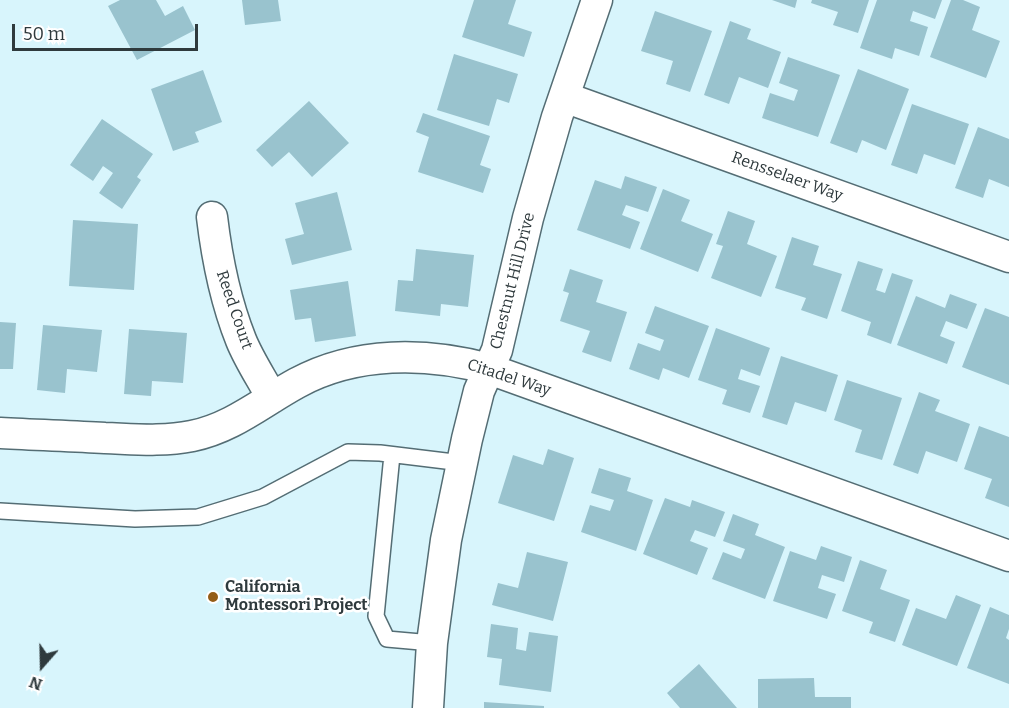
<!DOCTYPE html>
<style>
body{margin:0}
#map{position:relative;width:1009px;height:708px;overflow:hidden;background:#d8f5fc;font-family:Bitter,serif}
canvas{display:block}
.north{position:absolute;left:12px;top:636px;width:60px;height:60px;-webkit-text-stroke:4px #fff;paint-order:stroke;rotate:200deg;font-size:16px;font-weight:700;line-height:24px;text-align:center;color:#2f3a3d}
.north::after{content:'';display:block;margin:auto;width:21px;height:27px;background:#2f3a3d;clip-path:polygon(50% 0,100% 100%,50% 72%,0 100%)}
.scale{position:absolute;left:12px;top:24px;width:186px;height:27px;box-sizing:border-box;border:3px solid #2f3a3d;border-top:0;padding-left:8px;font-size:18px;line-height:21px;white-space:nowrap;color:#2f3a3d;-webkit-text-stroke:4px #fff;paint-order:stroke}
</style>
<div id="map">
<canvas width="1009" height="708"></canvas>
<div class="north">N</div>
<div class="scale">50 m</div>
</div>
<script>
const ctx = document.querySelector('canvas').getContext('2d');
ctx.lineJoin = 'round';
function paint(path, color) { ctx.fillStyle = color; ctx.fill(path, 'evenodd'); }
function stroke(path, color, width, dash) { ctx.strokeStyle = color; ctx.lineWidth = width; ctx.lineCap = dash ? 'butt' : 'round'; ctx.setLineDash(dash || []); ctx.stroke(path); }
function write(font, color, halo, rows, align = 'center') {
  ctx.font = font + ' Bitter,serif'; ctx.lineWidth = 5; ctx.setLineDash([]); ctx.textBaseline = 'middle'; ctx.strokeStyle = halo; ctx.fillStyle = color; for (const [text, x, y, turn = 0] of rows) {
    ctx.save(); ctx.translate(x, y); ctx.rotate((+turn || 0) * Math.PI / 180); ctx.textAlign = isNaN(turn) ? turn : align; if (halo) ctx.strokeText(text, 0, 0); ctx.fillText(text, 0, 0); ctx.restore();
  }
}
const building = new Path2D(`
 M120 0H156L165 16 183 6 195 30 137 60 108 6Z
 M242 0H278L281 21 245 25Z
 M474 0H516L508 24 532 32 524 57 462 37Z
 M772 0H797L795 8Z
 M812 0H869L858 33 833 25 838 12 811 3Z
 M877 0H942L935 19 913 11 910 21 928 27 919 56 895 48 892 59 860 48Z
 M951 0H963L980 7 972 30 1000 41 986 78 930 57Z
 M655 11 712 31 690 92 666 84 673 61 641 51Z
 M730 21 751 29 747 39 781 52 768 88 739 77 729 104 704 95Z
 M454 54 518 74 509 103 497 99 489 126 437 110Z
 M788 57 840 75 818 137 762 118 770 93 794 101 798 90 779 83Z
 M858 69 909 89 886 150 862 140 857 153 830 143Z
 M203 70 222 122 195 132 199 142 173 151 151 89Z
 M309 101 349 143 312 177 289 152 272 167 256 150Z
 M912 104 969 124 955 165 924 154 917 174 891 165Z
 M423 113 490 136 480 165 491 169 483 193 418 172 429 137 416 132Z
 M102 119 153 154 137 177 141 180 122 209 99 193 113 173 103 166 93 181 70 165Z
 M978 127 1009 139V187L989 179 983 198 955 188Z
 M625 176 657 187 648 212 626 205 622 215 640 222 630 249 577 230 595 180 621 189Z
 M663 189 690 200 681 221 713 234 698 272 640 249Z
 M337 192 352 250 292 265 285 239 304 234 295 203Z
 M728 211 755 221 747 244 777 256 761 297 711 278 723 246 716 244Z
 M73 220 138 224 134 290 69 286Z
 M792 237 819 246 813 265 842 274 827 319 801 310 806 298 775 288Z
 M416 249 474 255 468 307 441 304 440 316 395 311 398 280 413 281Z
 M858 261 883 269 876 290 885 293 892 273 913 280 891 344 867 335 871 322 841 311Z
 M570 269 603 280 596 302 627 312 611 362 582 352 590 331 560 321 569 293 563 291Z
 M348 281 356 336 315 342 311 318 295 320 290 290Z
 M950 294 977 304 967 329 946 321 940 336 955 342 947 364 897 345 916 296 945 308Z
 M655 306 709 326 689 378 663 368 659 380 629 369 638 343 660 351 664 340 645 333Z
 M985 308 1009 317V385L962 367Z
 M0 322 16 323 13 369H0Z
 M43 325 102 330 97 372 67 369 65 393 37 390Z
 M716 328 770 348 760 376 741 369 738 379 760 386 750 413 722 404 727 390 698 380Z
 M129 329 187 333 183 383 152 381 151 396 124 394Z
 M781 356 838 375 826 412 795 402 787 425 762 417Z
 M847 380 902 398 882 460 855 452 862 430 834 420Z
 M919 392 940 400 935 411 970 424 957 462 926 451 918 474 893 465Z
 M979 426 1009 437V507L985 498 992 479 964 469Z
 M548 449 574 458 554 521 498 503 513 455 543 465Z
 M599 468 631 478 627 491 653 500 636 551 581 532 590 505 610 511 614 500 591 493Z
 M665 498 690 507 692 500 725 512 715 537 695 530 690 541 708 548 697 575 643 554Z
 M733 514 759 524 755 535 785 547 765 599 712 579 723 552 741 559 745 549 723 541Z
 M821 546 852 557 844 582 822 575 818 588 836 594 827 619 773 601 790 551 816 560Z
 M527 552 568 562 553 621 492 605 498 583 518 588Z
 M860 560 887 570 880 589 910 600 895 642 869 633 873 622 842 611Z
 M956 595 981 605 957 666 902 645 916 608 946 619Z
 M990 607 1009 615V629L1006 638 1009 640V684L967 668Z
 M491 624 518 628 516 649 526 651 529 632 558 636 551 692 499 685 502 659 487 657Z
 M699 664 737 708H680L667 693Z
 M814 678 815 697H851V708H758V679Z
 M484 702 544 706V708H484Z`);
const lane = new Path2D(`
 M392 455 376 616 387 639 432 643
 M0 511 135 519 198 517 263 497 348 452 380 453 462 463`);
const street = new Path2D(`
 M564 97 1009 257
 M212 217C217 259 225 300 241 340 249 360 262 379 272 398
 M0 433C35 435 70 436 105 438 134 439 163 442 192 436 232 428 262 402 297 383 356 351 426 352 489 369L1009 556
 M428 708 432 643 446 540 467 439 479 391 497 350 528 218 557 117 597 0`);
const markers = [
 [213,597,6,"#945c16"]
];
const streetNames = [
 ["Rensselaer Way",787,177,20],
 ["Chestnut Hill Drive",513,281,-76],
 ["Reed Court",234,310,71],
 ["Citadel Way",509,378,18]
];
const poiNames = [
 ["California",225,588],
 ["Montessori Project",225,606]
];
paint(building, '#99c3ce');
stroke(lane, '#546d74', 18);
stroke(street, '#546d74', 33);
stroke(lane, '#fff', 15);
stroke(street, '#fff', 30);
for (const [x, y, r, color] of markers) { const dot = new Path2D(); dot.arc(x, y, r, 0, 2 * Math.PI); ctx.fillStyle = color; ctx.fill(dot); stroke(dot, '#fff', 2); }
write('16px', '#2f3a3d', '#fff', streetNames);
write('bold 16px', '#2f3a3d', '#fff', poiNames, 'left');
</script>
